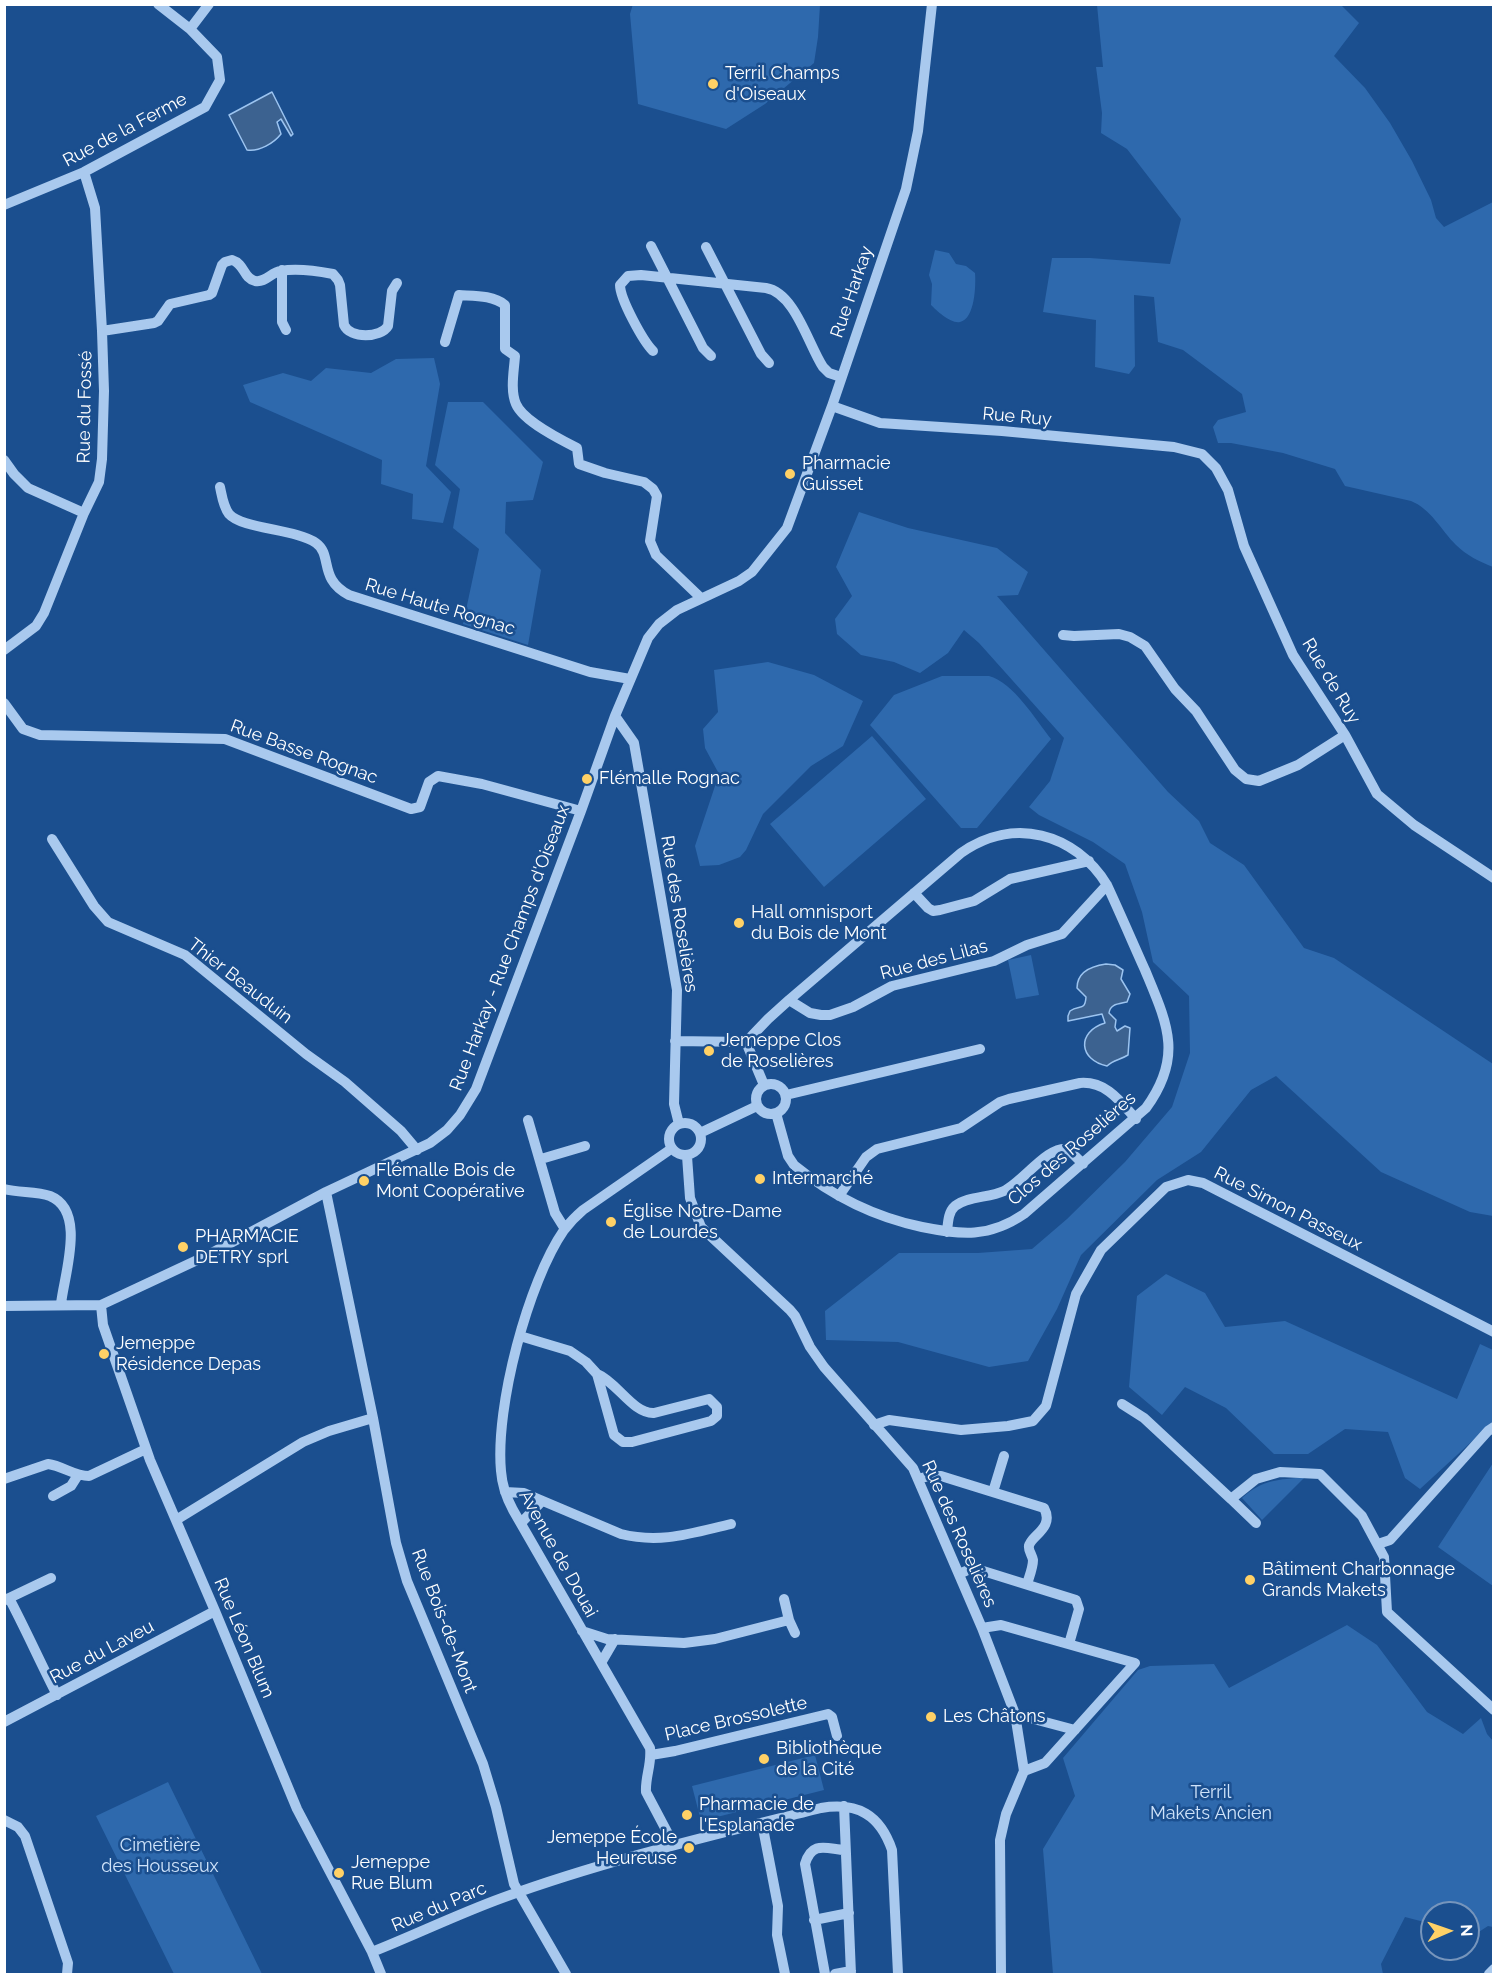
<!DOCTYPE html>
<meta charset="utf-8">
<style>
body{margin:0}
#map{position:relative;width:1498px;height:1979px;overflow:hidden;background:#1b4f8f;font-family:Raleway,sans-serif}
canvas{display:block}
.frame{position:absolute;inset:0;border:6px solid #fff;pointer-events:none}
.north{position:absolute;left:1420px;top:1901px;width:60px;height:60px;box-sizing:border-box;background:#1b4f8f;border:2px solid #7695bc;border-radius:50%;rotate:88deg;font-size:16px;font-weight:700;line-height:24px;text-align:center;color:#fff}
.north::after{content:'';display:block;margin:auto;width:21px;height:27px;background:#ffd166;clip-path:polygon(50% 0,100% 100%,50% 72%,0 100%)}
</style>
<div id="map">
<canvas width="1498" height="1979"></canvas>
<div class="frame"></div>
<div class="north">N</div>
</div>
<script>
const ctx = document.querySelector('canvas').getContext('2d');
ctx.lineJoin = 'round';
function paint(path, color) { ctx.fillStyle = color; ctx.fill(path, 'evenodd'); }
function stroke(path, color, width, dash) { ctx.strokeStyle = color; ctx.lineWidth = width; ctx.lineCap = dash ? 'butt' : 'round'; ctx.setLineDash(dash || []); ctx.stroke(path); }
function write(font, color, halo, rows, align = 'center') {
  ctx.font = font + ' Raleway,sans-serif'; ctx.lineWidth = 5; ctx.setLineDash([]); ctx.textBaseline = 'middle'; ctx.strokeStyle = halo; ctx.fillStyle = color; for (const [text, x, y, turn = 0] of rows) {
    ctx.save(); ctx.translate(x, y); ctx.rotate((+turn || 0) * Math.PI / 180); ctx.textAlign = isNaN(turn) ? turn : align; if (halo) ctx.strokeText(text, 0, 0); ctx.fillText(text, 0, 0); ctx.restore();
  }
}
const green = new Path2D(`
 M633 4 820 5 818 37 814 63 765 104 726 129 638 104 630 14Z
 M1097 5H1341L1359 23 1334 56 1365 88 1390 123 1412 161 1431 200 1436 218 1444 227 1493 202V567C1480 562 1466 555 1456 545 1441 530 1431 509 1411 501L1345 486 1335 469 1283 453 1231 443H1218L1213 427 1218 420 1246 412 1242 394 1183 350 1158 342 1154 297 1134 295 1135 366 1129 374 1095 367 1096 320 1043 312 1052 258H1090L1170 264 1181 219 1127 149 1101 133 1102 113 1096 67H1103Z
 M935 250 949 253 956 264 966 266 975 273C976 285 975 319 960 322 951 324 937 311 931 305L932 284 929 275Z
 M434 358 440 384 426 466 451 492 443 523 412 519 413 494 381 484 382 460 250 402 243 385 283 373 311 381 326 368 371 373 396 359Z
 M448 402H483L543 462 533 500 506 502 505 533 541 570 528 645 463 624 479 549 453 528 460 489 435 465Z
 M859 512 908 528 997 548 1028 572 1018 595 997 596 1168 792 1199 821 1210 843 1244 865 1304 948 1334 958 1493 1064V1216L1470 1212 1381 1172 1276 1076 1251 1090 1201 1152 1157 1180 1081 1255 1057 1309 1028 1361 989 1367 898 1342 826 1340 825 1311 899 1253H978L1032 1249 1067 1219 1125 1162 1172 1107 1190 1053 1189 996 1153 962 1142 912 1125 864 1093 842 1039 815 1029 807 1050 781 1064 738 979 643 964 630 948 653 920 673 894 662 861 655 837 634 835 619 852 596 836 567Z
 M768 662 814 675 863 701 843 746 811 766 763 814 746 850 740 857 719 865 700 866 695 846 719 774 705 748 703 729 718 712 714 670Z
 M942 676H989C1013 682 1036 720 1051 739L977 828H961L870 725 894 695Z
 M872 736 926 799 824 887 770 824Z
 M1031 955 1039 995 1016 999 1008 960Z
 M1166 1274 1205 1293 1225 1327 1285 1321 1457 1399 1480 1344 1493 1350V1422L1420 1489 1405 1478 1388 1432 1345 1429 1308 1454H1274L1226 1408 1185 1387 1162 1415 1129 1387 1137 1296Z
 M1493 1463V1586L1438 1547Z
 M1305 1477 1262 1520 1242 1498C1263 1479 1278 1480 1305 1477Z
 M1347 1625 1377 1645 1427 1712 1463 1734 1481 1718 1487 1734 1493 1741V1927L1488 1926 1468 1939V1913H1432V1927L1428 1923 1405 1917 1381 1964 1383 1974H1053L1043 1849 1075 1796 1063 1758 1138 1670 1150 1666 1214 1664 1229 1688Z
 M815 1755 824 1790 701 1821 692 1786Z
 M168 1782 262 1974H174L96 1816Z`);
const water = new Path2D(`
 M272 92 293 134 291 136 281 119 277 122 281 134C274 143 259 152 247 150L229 115Z
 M1106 964 1115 965 1123 970 1121 979 1130 994 1127 1002C1118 1004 1110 1004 1109 1013L1116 1020 1115 1027 1117 1031 1125 1026 1130 1028 1128 1055C1120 1060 1113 1060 1107 1066 1079 1060 1076 1032 1105 1023L1102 1014 1068 1021V1016L1070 1011C1079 1004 1085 1012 1086 997L1077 988C1077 972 1092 966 1106 964Z`);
const minor = new Path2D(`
 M190 29 209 4
 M4 205 84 172 205 107 220 80 217 57 190 29 158 4
 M651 246 703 348 711 356
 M706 247 761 354 769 363
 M282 270V322L286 330
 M102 331 154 323 158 321 170 304 209 295 212 293 222 265 225 262 232 260C245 264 243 278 255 281 266 283 271 272 281 271 297 268 317 271 333 274L338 280 340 285 344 325C350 339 381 338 388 326L392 291 397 283
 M445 342 459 295C474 296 493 295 505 305V349L515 356C514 371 510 390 516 404 523 421 561 440 577 448L579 464 605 473 644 482 653 489 657 496 650 541 656 555 701 598
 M653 351C643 341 620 299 620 285L628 276 641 275 766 288C795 293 808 344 823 367L829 373 841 377
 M832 406 880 423 1002 431 1174 447 1202 454 1216 468 1228 490 1244 546 1293 655 1345 735 1377 794 1414 825 1494 878
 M4 460 14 474 28 488 84 513
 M220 487C222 496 223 506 229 514 242 529 296 529 316 543 333 555 318 579 349 595L590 672 630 679
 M1063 635 1074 636 1119 634 1130 637 1145 646 1175 689 1196 711 1235 770 1246 779 1259 781 1298 765 1345 735
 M4 650 36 626 44 613 84 513 99 482 102 459 104 391 102 331 95 208 84 172
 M4 703 23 729 40 735 225 739 411 809 420 807 429 782 438 776 482 784 581 811
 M615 716 634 743 677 990 674 1104 679 1124
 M52 839 94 906 108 922 185 955 306 1054 345 1082 401 1131 417 1150
 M914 893 928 908 933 911 940 910 974 901 1010 879 1089 861
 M789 1000 810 1013 821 1015H830L853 1007 892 986 994 961 1027 945 1062 934 1107 885
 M675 1041 746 1042 764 1085
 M746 1042 768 1019 789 1000 961 853C1013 816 1075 833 1107 885 1120 913 1132 941 1145 970 1167 1023 1184 1056 1146 1108L1024 1214C989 1238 961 1235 922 1227 874 1217 832 1196 794 1165L788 1156 776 1113
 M756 1099a15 15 0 1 1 30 0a15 15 0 1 1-30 0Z
 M786 1095 980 1049
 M528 1120 555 1213 565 1229
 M669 1139a16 16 0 1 1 32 0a16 16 0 1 1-32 0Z
 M700 1133 757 1106
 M671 1149 583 1210C576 1216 570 1222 564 1230 528 1282 495 1407 501 1471 502 1485 506 1497 513 1510L650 1748C652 1764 645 1777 646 1792L674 1845
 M687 1156 690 1198 701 1227 790 1310 795 1316 810 1347 824 1367 913 1468 982 1628 1015 1714 1024 1771
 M541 1159 585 1146
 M4 1189C19 1193 36 1191 50 1196 87 1211 64 1275 61 1304
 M326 1192 373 1418 396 1543 407 1581 483 1764 496 1807 514 1884 566 1974
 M839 1196 866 1157 877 1149 961 1128 1000 1102 1009 1099 1080 1083C1106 1081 1120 1101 1136 1119
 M947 1232C948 1223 948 1212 955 1206 968 1196 989 1198 1004 1191 1023 1182 1048 1145 1068 1149L1083 1164
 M101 1305 103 1325 150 1460 215 1611 297 1809 372 1952 381 1974
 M4 1306 101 1305 208 1255 326 1192 430 1143 447 1130 460 1115 476 1089 581 811 615 716 648 638 659 624 677 610 739 581 752 572 787 528 832 406 906 189 918 131 932 4
 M520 1336 570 1351 586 1362 597 1374 614 1435 623 1442H632L711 1421 717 1416V1407L709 1399 654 1413C633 1414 617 1382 597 1374
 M1122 1404 1144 1418 1231 1499 1256 1479 1280 1472 1320 1474 1362 1516 1384 1557 1387 1612 1494 1710
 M874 1425 889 1420 961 1430 1008 1426 1033 1421 1046 1406 1076 1294 1101 1250 1166 1187 1188 1180 1203 1183 1494 1332
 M4 1479 48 1464C63 1466 74 1476 89 1476L146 1449
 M918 1479 929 1476H941L1044 1508C1055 1528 1030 1536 1029 1546 1028 1550 1032 1555 1033 1560 1033 1568 1029 1577 1027 1584
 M505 1492 524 1493 621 1534C661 1544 692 1533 731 1524
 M993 1492 1004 1456
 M53 1496 71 1486 78 1475
 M1231 1499 1256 1523
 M176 1520 303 1442 329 1431 373 1418
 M521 1523 542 1501
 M1378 1544 1390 1540 1488 1431 1494 1427
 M959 1574 968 1570H980L1076 1600 1079 1609 1069 1644
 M9 1598C26 1630 40 1662 57 1695
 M784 1599 789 1620 795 1633
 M5 1600 51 1578
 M982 1628 1001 1625 1135 1663 1045 1763 1024 1771
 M582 1631 607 1639 684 1643 715 1639 789 1620
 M601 1663 615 1639
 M1015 1714 1075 1730
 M4 1722 215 1611
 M651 1755 675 1751 828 1714 832 1717 837 1736
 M844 1806 851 1974
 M4 1820 18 1827 25 1836 68 1963 67 1974
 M762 1823 778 1906 777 1935 785 1974
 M814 1920 849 1913
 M372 1952C415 1935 458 1914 502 1898 606 1860 714 1835 821 1808 858 1802 880 1815 892 1850L898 1974
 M825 1974 805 1864C812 1840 827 1849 845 1850
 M835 1974 851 1971
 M1001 1974 1000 1840 1006 1814 1024 1771
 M1489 1974 1494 1969`);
const markers = [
 [713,84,6,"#ffd166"],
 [790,474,6,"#ffd166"],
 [587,779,6,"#ffd166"],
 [739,923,6,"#ffd166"],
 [709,1051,6,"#ffd166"],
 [760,1179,6,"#ffd166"],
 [364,1181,6,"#ffd166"],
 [611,1222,6,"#ffd166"],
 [183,1247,6,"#ffd166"],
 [104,1354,6,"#ffd166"],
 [1250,1580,6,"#ffd166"],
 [931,1717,6,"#ffd166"],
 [764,1759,6,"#ffd166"],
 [687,1815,6,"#ffd166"],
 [689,1848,6,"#ffd166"],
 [339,1873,6,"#ffd166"]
];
const poiNames = [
 ["Terril Champs",725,74],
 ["d'Oiseaux",725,95],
 ["Pharmacie",802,464],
 ["Guisset",802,485],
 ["Flémalle Rognac",599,779],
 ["Hall omnisport",751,913],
 ["du Bois de Mont",751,934],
 ["Jemeppe Clos",721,1041],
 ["de Roselières",721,1062],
 ["Flémalle Bois de",376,1171],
 ["Mont Coopérative",376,1192],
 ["Intermarché",772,1179],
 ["Église Notre-Dame",623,1212],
 ["de Lourdes",623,1233],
 ["PHARMACIE",195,1237],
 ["DETRY sprl",195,1258],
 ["Jemeppe",116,1344],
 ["Résidence Depas",116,1365],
 ["Bâtiment Charbonnage",1262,1570],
 ["Grands Makets",1262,1591],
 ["Les Châtons",943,1717],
 ["Bibliothèque",776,1749],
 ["de la Cité",776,1770],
 ["Pharmacie de",699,1805],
 ["l'Esplanade",699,1826],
 ["Jemeppe École",677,1838,"right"],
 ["Heureuse",677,1859,"right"],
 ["Jemeppe",351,1863],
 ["Rue Blum",351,1884]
];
const streetNames = [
 ["Rue de la Ferme",125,130,-28],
 ["Rue Harkay",852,292,-71],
 ["Rue du Fossé",85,407,-89],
 ["Rue Ruy",1017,417,5],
 ["Rue Haute Rognac",440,607,17],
 ["Rue de Ruy",1331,681,59],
 ["Rue Basse Rognac",304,752,20],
 ["Rue des Roselières",679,914,81],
 ["Rue Harkay - Rue Champs d'Oiseaux",510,948,-69],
 ["Rue des Lilas",934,960,-15],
 ["Thier Beauduin",240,981,38],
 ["Clos des Roselières",1072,1149,-41],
 ["Rue Simon Passeux",1288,1209,27],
 ["Rue des Roselières",959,1534,66],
 ["Avenue de Douai",558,1554,61],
 ["Rue Bois-de-Mont",444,1621,69],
 ["Rue Léon Blum",244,1638,67],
 ["Rue du Laveu",102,1652,-28],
 ["Place Brossolette",736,1719,-13],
 ["Rue du Parc",439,1907,-23]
];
const parkNames = [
 ["Terril",1211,1793],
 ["Makets Ancien",1211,1814],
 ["Cimetière",160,1846],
 ["des Housseux",160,1867]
];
paint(green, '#2e69ad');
paint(water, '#3c6290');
stroke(water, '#9cc4f0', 1.5);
stroke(minor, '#a9c9ee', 10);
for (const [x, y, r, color] of markers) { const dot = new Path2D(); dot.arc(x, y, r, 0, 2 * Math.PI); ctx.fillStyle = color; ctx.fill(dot); stroke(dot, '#1b4f8f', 2); }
write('18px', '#fff', '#1b4f8f', poiNames, 'left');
write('18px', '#fff', '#1b4f8f', streetNames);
write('18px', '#cfe3fa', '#1b4f8f', parkNames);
</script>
